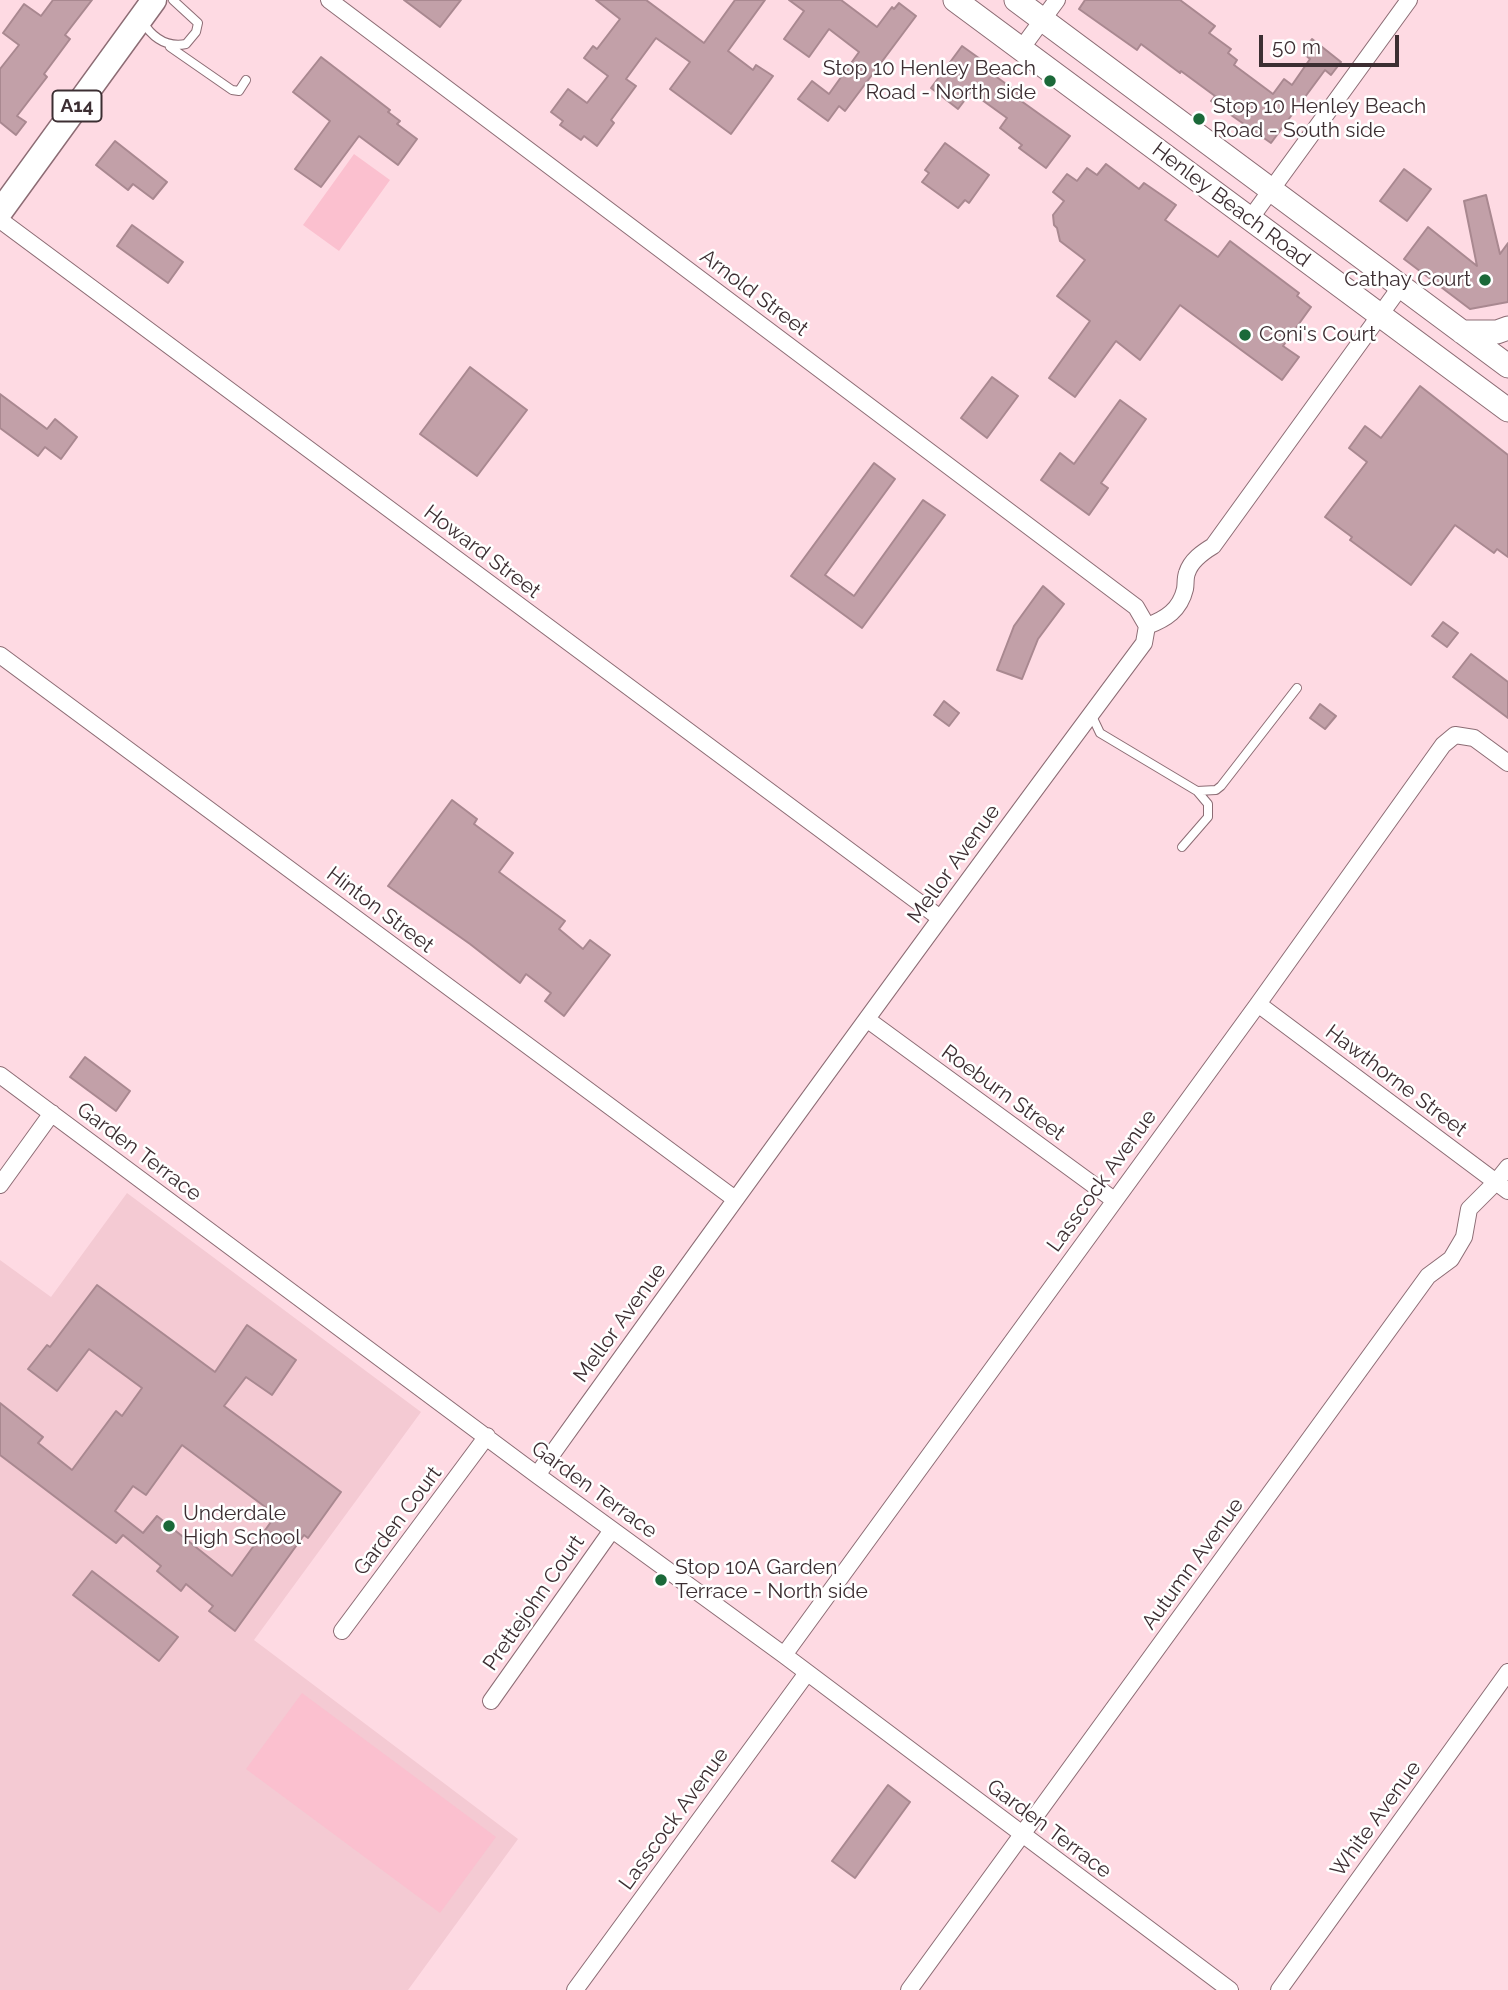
<!DOCTYPE html>
<style>
body{margin:0}
#map{position:relative;width:1508px;height:1990px;overflow:hidden;background:#fedae3;font-family:Raleway,sans-serif}
canvas{display:block}
.scale{position:absolute;left:1259px;top:35px;width:140px;height:32px;box-sizing:border-box;border:4px solid #3c2e32;border-top:0;padding-left:9px;font-size:21px;line-height:24px;white-space:nowrap;color:#3c2e32;-webkit-text-stroke:5px #fff;paint-order:stroke}
</style>
<div id="map">
<canvas width="1508" height="1990"></canvas>
<div class="scale">50 m</div>
</div>
<script>
const ctx = document.querySelector('canvas').getContext('2d');
ctx.lineJoin = 'round';
function paint(path, color) { ctx.fillStyle = color; ctx.fill(path, 'evenodd'); }
function stroke(path, color, width, dash) { ctx.strokeStyle = color; ctx.lineWidth = width; ctx.lineCap = dash ? 'butt' : 'round'; ctx.setLineDash(dash || []); ctx.stroke(path); }
function write(font, color, halo, rows, align = 'center') {
  ctx.font = font + ' Raleway,sans-serif'; ctx.lineWidth = 5; ctx.setLineDash([]); ctx.textBaseline = 'middle'; ctx.strokeStyle = halo; ctx.fillStyle = color; for (const [text, x, y, turn = 0] of rows) {
    ctx.save(); ctx.translate(x, y); ctx.rotate((+turn || 0) * Math.PI / 180); ctx.textAlign = isNaN(turn) ? turn : align; if (halo) ctx.strokeText(text, 0, 0); ctx.fillText(text, 0, 0); ctx.restore();
  }
}
const built = new Path2D(`
 M127 1193 421 1412 254 1640 518 1839 408 1990H0V1260L51 1297Z`);
const green = new Path2D(`
 M354 154 390 180 339 251 303 225Z
 M302 1693 496 1837 440 1913 246 1769Z`);
const building = new Path2D(`
 M53 0H92L65 35 70 39 44 74 47 77 17 116 26 122 16 135 0 122V69L19 45 3 33 24 4 41 16Z
 M404 0H461L440 27Z
 M596 0H646L704 43 735 0H765L728 51 753 70 756 65 773 76 731 134 670 89 690 62 656 38 626 79 636 86 611 120 614 123 597 146 584 136 581 140 560 125 563 121 551 112 568 89 587 103 608 76 584 58 593 46 597 49 620 19Z
 M789 0H841L877 27 892 7 894 9 899 3 916 16 845 111 839 106 828 121 798 99 812 81 829 94 859 52 829 29 809 57 784 39 804 11Z
 M1085 0H1180L1215 26 1209 33 1231 49 1228 53 1237 60 1234 65 1273 94 1284 79 1292 85 1310 59 1302 52 1312 39 1341 62 1331 75 1325 70 1271 143 1211 101 1215 96 1181 71 1180 73 1141 44 1137 50 1079 9Z
 M962 46 990 66 987 70 1020 94 1017 98 1070 136 1046 168 1019 148 1022 145 1000 128 1007 118 971 92 958 109 931 88Z
 M321 57 390 110 388 112 400 121 397 124 417 139 398 165 359 136 321 187 295 169 330 121 293 92Z
 M115 141 167 182 153 199 133 184 128 190 96 165Z
 M945 143 989 175 969 203 965 200 958 208 922 182 929 173 925 170Z
 M1106 164 1139 189 1144 183 1176 205 1165 220 1218 257 1230 241 1299 293 1297 296 1311 307 1283 346 1299 357 1282 380 1180 305 1140 360 1116 341 1075 397 1049 378 1090 321 1057 296 1085 260 1060 241 1057 228 1054 225 1053 215 1064 201 1053 192 1067 174 1077 181 1087 168 1097 175Z
 M1404 169 1431 189 1407 221 1380 201Z
 M1486 195 1500 254 1508 243V302L1470 309 1404 259 1428 227 1477 266 1464 201Z
 M132 225 183 262 168 283 117 246Z
 M470 367 527 410 477 476 420 434Z
 M992 377 1018 396 987 438 961 418Z
 M1420 386 1508 455V557L1497 549 1494 553 1455 525 1411 585 1350 540 1352 537 1325 517 1367 462 1349 448 1365 426 1381 438Z
 M0 394 47 429 55 419 77 437 61 459 45 447 38 456 0 428Z
 M1120 400 1146 419 1101 483 1108 488 1089 515 1041 480 1060 453 1074 464Z
 M874 463 895 479 825 575 854 596 923 500 945 515 862 628 791 576Z
 M1043 586 1064 604 1038 639 1022 679 997 670 1014 626Z
 M1443 622 1458 633 1447 647 1432 636Z
 M1471 654 1508 682V718L1453 677Z
 M944 701 959 713 949 726 934 715Z
 M1320 704 1336 716 1325 729 1310 718Z
 M452 800 477 819 474 824 513 853 499 872 565 921 559 929 583 949 590 940 610 955 564 1016 545 1001 551 993 526 974 520 983 470 944 388 886Z
 M85 1057 130 1091 116 1111 70 1077Z
 M97 1285 215 1372 247 1325 296 1360 272 1395 246 1377 224 1406 341 1492 308 1538 304 1535 235 1631 209 1611 213 1606 186 1584 181 1591 157 1571 161 1566 123 1535 116 1543 0 1455V1403L43 1437 38 1443 72 1470 116 1411 122 1416 142 1388 89 1349 57 1391 28 1369 47 1345 50 1347ZM182 1445 276 1515 232 1576 157 1516 143 1533 115 1511 133 1486 146 1495Z
 M92 1571 178 1637 159 1661 73 1595Z
 M888 1785 910 1802 855 1878 832 1861Z`);
const service = new Path2D(`
 M142 21C152 37 166 48 186 44L196 32 198 23 173 0
 M170 47 232 90 239 91 246 80
 M1091 714 1100 733 1197 791 1216 790 1221 786 1297 688
 M1182 847 1208 817V804L1197 791`);
const minor = new Path2D(`
 M329 0 1136 607 1147 626
 M1021 49 1057 0
 M1250 219 1409 0
 M0 220 940 918
 M0 655 735 1199
 M1258 1004 1508 1191
 M868 1020 1114 1200
 M0 1075 537 1475 784 1655 1230 1990
 M0 1185 52 1113
 M537 1475C737 1196 939 918 1144 643L1147 626C1166 619 1180 610 1185 589 1186 584 1185 578 1187 573 1191 560 1203 552 1213 546L1401 286
 M342 1631 487 1436
 M784 1655 1258 1004 1443 745 1455 735 1474 738 1508 763
 M491 1701 612 1530
 M575 1990 807 1673
 M909 1990 1428 1276 1451 1259 1464 1237 1469 1209 1496 1182 1508 1167
 M1279 1990 1508 1672`);
const secondary = new Path2D(`
 M955 0 1508 410
 M1016 0 1508 366
 M1462 332H1497L1508 328`);
const primary = new Path2D(`
 M0 212 154 0`);
const markers = [
 [1050,81,7,"#1b6939"],
 [1199,119,7,"#1b6939"],
 [1485,280,7,"#1b6939"],
 [1245,335,7,"#1b6939"],
 [169,1526,7,"#1b6939"],
 [661,1580,7,"#1b6939"]
];
const shields = [
 [77,106,49]
];
const shieldNames = [
 ["A14",77,106]
];
const poiNames = [
 ["Stop 10 Henley Beach",1036,69,"right"],
 ["Road - North side",1036,93,"right"],
 ["Stop 10 Henley Beach",1213,107],
 ["Road - South side",1213,131],
 ["Cathay Court",1471,280,"right"],
 ["Coni's Court",1259,335],
 ["Underdale",183,1514],
 ["High School",183,1538],
 ["Stop 10A Garden",675,1568],
 ["Terrace - North side",675,1592]
];
const streetNames = [
 ["Henley Beach Road",1231,205,37],
 ["Arnold Street",754,293,37],
 ["Howard Street",482,552,37],
 ["Mellor Avenue",954,864,-54],
 ["Hinton Street",380,910,37],
 ["Hawthorne Street",1396,1081,37],
 ["Roeburn Street",1003,1093,36],
 ["Garden Terrace",139,1152,37],
 ["Lasscock Avenue",1102,1181,-54],
 ["Mellor Avenue",620,1323,-54],
 ["Garden Terrace",594,1490,36],
 ["Garden Court",398,1521,-53],
 ["Autumn Avenue",1193,1564,-54],
 ["Prettejohn Court",534,1603,-55],
 ["Lasscock Avenue",674,1819,-54],
 ["White Avenue",1376,1819,-54],
 ["Garden Terrace",1049,1829,37]
];
paint(built, '#f4cad3');
paint(green, '#fbc0cf');
paint(building, '#c2a0a8');
stroke(building, '#a98890', 2);
stroke(service, '#8c6c74', 10);
stroke(minor, '#8c6c74', 18);
stroke(secondary, '#8c6c74', 25);
stroke(primary, '#8c6c74', 27);
stroke(service, '#fff', 8);
stroke(minor, '#fff', 16);
stroke(secondary, '#fff', 23);
stroke(primary, '#fff', 24);
for (const [x, y, r, color] of markers) { const dot = new Path2D(); dot.arc(x, y, r, 0, 2 * Math.PI); ctx.fillStyle = color; ctx.fill(dot); stroke(dot, '#fff', 2.5); }
for (const [x, y, w] of shields) { const box = new Path2D(); box.roundRect(x - w / 2, y - 15.5, w, 31, 5); ctx.fillStyle = '#fff'; ctx.fill(box); stroke(box, '#3c2e32', 2); }
write('bold 19px', '#3c2e32', null, shieldNames);
write('21px', '#3c2e32', '#fff', poiNames, 'left');
write('21px', '#3c2e32', '#fff', streetNames);
</script>
